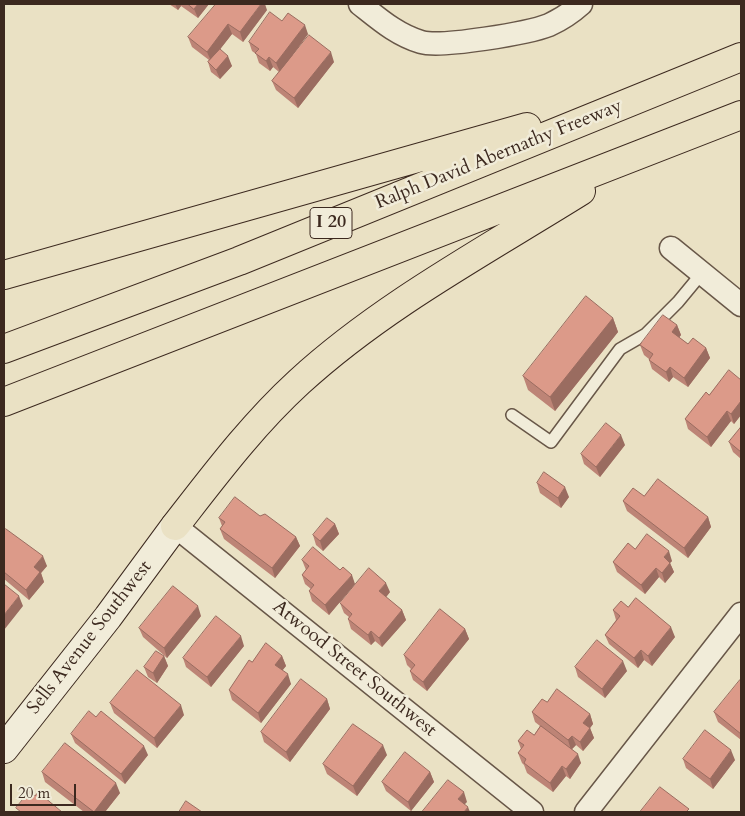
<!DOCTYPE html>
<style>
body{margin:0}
#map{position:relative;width:745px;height:816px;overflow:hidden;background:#eae1c4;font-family:Cardo,serif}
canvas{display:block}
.frame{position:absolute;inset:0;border:5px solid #3c291f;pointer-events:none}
.scale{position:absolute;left:10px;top:784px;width:66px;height:22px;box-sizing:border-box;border:2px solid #3c291f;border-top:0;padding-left:6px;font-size:15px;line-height:18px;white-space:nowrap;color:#3c291f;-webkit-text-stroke:4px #f1ecd9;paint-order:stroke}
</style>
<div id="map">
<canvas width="745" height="816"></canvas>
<div class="frame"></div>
<div class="scale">20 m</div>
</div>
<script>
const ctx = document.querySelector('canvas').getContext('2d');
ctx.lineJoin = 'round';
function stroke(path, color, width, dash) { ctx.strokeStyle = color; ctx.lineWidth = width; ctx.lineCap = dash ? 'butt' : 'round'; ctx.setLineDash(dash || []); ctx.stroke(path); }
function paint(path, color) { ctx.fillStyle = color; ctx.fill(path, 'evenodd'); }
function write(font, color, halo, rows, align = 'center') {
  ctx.font = font + ' Cardo,serif'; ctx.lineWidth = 5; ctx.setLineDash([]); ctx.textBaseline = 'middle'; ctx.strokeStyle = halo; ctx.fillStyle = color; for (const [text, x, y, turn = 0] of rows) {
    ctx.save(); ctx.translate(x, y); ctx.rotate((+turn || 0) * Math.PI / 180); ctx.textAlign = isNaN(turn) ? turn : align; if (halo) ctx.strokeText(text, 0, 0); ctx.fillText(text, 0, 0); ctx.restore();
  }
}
const lane = new Path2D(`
 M512 415 551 442 620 349 646 334 678 302 702 273`);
const street = new Path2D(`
 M360 4C379 19 397 35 421 42 441 48 529 33 549 25 562 19 571 13 581 4
 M671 248 741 305
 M175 526 532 812
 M586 812 741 614`);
const secondary = new Path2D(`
 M4 749 108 617 175 526`);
const highway = new Path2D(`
 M4 275 527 127
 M4 349 239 261 741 57
 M4 402 741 115
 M175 526C214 476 252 425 299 382 382 306 485 251 581 191`);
const wall = new Path2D(`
 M169 4H209L198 18 181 6 178 10Z
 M267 10 243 42 232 34 220 49 232 66 220 79 211 72 208 62 209 60 192 47 188 37Z
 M282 21 308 34 293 55 334 62 298 108 276 90 272 81 279 72 273 67 270 71 259 63 256 54 252 51 249 42Z
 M613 318 618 332 555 411 528 390 523 376Z
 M677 325 681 335 679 337 688 344 706 348 710 358 688 387 673 377 669 382 652 369 649 360V359L644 355 640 345Z
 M741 380V415L734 424 731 421 711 447 688 429 685 419 709 395Z
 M741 427V459L733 452 729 442Z
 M625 445 600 477 584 464 581 454Z
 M537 483 569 497 561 508 540 493Z
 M644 496 708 517 711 527 688 558 627 511 623 501Z
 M260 516 296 537 300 546 275 578 224 539 220 529 222 526 219 518Z
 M335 524 339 534 323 551 316 545 313 535Z
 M4 530 47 566 41 573 44 582 29 600 4 579Z
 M635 549 672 561 670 563 674 572 665 583 659 577 645 594 617 572 613 562Z
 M302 560 355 584 329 615 312 601 309 591 311 589 305 584 302 575 306 570Z
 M390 592 386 597 402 610 406 620 382 647 375 641 371 645 351 629 348 619 349 617 344 613 340 603Z
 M628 607 675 637 652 666 644 660 638 668 609 644 605 635 616 620 613 610Z
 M201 616 167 658 143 637 139 628Z
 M465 629 469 639 427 691 413 680 410 671 411 669 407 665 404 655Z
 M244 646 211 687 186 667 183 658Z
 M164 656 168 666 157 683 148 677 144 667Z
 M282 656 286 666 282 670 291 684 261 723 232 700 229 690 252 662Z
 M575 667 627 671 605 698 578 677Z
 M741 682V740L718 722 714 712Z
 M327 699 330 709 290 762 264 742 261 732Z
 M547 702 590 714 593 724 590 728 594 738 583 751 576 745 572 749 581 763 570 779 566 776 553 792 527 773 524 765 522 763 518 753 521 749 518 741 534 735 540 726 535 722 532 712Z
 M110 703 184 715 157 748 114 713Z
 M71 734 148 755 125 784 75 743Z
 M387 755 357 796 327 774 323 764Z
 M683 759 735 760 713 789 686 768Z
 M42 772 120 793 105 812H84L45 782Z
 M430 772 434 782 411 811 386 791 382 782Z`);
const shadedWall = new Path2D(`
 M175 4H180L181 6 178 10Z
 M198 4H209L198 18 194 9Z
 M261 4H265L267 10 243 42 240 32Z
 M228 24 232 34 211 61 207 52Z
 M305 25 308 34 280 72 276 63Z
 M331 52 334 62 298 108 294 98Z
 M228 56 232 66 220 79 216 70Z
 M269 57 273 67 270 71 266 61Z
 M613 318 618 332 555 411 550 397Z
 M677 325 681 335 676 342 672 332Z
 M706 348 710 358 688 387 684 378Z
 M670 367 673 377 669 382 666 372Z
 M741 401V415L734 424 731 414Z
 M727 411 731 421 711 447 707 437Z
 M621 435 625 445 600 477 596 467Z
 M565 487 569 497 561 508 558 498Z
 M708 517 711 527 688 558 684 548Z
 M335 524 339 534 323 551 320 541Z
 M296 537 300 546 275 578 272 568Z
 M669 551 672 561 670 563 674 572 665 583 662 573 664 557Z
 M43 556 47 566 41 573 44 582 29 600 26 590 34 567Z
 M656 568 659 577 645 594 641 585Z
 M352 575 355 584 329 615 325 605Z
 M386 583 390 592 383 601 379 591Z
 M19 596 23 606 4 630V615Z
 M198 606 201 616 167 658 164 648Z
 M402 610 406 620 382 647 379 638Z
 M671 627 675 637 652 666 648 656Z
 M465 629 469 639 427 691 423 682Z
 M371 631 375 641 371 645 368 635Z
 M241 636 244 646 211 687 207 677Z
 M641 650 644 660 638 668 634 658Z
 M164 656 168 666 157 683 153 673Z
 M282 656 286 666 279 675 275 665Z
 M623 661 627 671 605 698 602 689Z
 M288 674 291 684 261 723 258 713Z
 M327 699 330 709 290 762 286 752Z
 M181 705 184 715 157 748 154 738Z
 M590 714 593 724 587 732 583 723Z
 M590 728 594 738 583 751 580 742Z
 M572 736 576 745 571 750 568 740Z
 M383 745 387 755 357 796 353 786Z
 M144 746 148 755 125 784 121 774Z
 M731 750 735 760 713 789 710 779Z
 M578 754 581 763 570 779 566 769Z
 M562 766 566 776 553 792 550 783Z
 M430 772 434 782 411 811 408 802Z
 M116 783 120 793 105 812H94Z
 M464 792 467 802 461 808 458 799Z
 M468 807 470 812H464Z`);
const building = new Path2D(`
 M188 4H198L194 9Z
 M216 4H261L240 32 228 24 207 52 188 37Z
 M270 12 282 21 288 13 305 25 276 63 269 57 266 61 255 53 259 49 249 42Z
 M309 35 331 52 294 98 272 81Z
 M220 49 228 56 216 70 208 62Z
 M586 296 613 318 550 397 523 376Z
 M663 315 677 325 672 332 688 344 693 338 706 348 684 378 670 367 666 372 649 360 653 354 640 345Z
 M729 370 741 380V401L731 414 727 411 707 437 685 419 706 392 709 395Z
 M606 423 621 435 596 467 581 454Z
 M741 427V452L729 442Z
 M544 472 565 487 558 498 537 483Z
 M658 479 708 517 684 548 623 501 633 488 644 496Z
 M235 497 260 516 265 514 296 537 272 568 220 529 225 522 219 518Z
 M327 518 335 524 320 541 313 535Z
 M6 529 43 556 34 567 40 572 26 590 4 572V530Z
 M647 534 669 551 664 557 670 563 662 573 656 568 641 585 613 562 628 543 635 549Z
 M313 547 340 570 343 567 352 575 325 605 309 591 314 585 302 575 309 566 302 560Z
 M369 568 386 583 379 591 402 610 379 638 371 631 368 635 348 619 352 614 340 603Z
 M4 584 19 596 4 615Z
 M173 586 198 606 164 648 139 628Z
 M636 598 671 627 648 656 641 650 634 658 605 635 620 616 613 610 621 601 628 607Z
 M440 609 465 629 423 682 410 671 415 665 404 655Z
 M216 616 241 636 207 677 183 658Z
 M597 640 623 661 602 689 575 667Z
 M266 643 282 656 275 665 288 674 258 713 229 690 249 660 252 662Z
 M156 651 164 656 153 673 144 667Z
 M137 670 181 705 154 738 110 703Z
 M301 679 327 699 286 752 261 732Z
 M740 680 741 682V734L714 712Z
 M557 689 590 714 583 723 590 728 580 742 572 736 568 740 532 712 542 699 547 702Z
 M89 711 96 717 101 711 144 746 121 774 71 734Z
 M353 724 383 745 353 786 323 764Z
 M541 726 578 754 566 769 562 766 550 783 524 763 526 759 518 753 524 745 518 741 527 730 534 735Z
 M705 730 731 750 710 779 683 759Z
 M65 743 116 783 94 812 42 772Z
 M405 752 430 772 408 802 382 782Z
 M448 780 464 792 458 799 468 807 464 812H422Z
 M660 787 689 809 686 812H640Z
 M30 791 35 796 38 792 62 812H21L16 808Z
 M186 801 202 812H179Z`);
const shields = [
 [331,223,42]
];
const shieldNames = [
 ["I 20",331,223]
];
const streetNames = [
 ["Ralph David Abernathy Freeway",499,155,-22],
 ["Sells Avenue Southwest",90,638,-52],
 ["Atwood Street Southwest",354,669,39]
];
stroke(lane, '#685748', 14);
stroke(street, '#685748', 25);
stroke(secondary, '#3c291f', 30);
stroke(highway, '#3c291f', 30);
stroke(lane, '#f1ecd9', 11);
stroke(street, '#f1ecd9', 22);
stroke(secondary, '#f1ecd9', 28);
stroke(highway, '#eae1c4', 28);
paint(wall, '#bd8476');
paint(shadedWall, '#9a6c60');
paint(building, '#dc9a89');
stroke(building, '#9a6c60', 1);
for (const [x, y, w] of shields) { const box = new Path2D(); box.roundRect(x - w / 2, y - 15.5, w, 31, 4); ctx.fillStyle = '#f1ecd9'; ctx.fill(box); stroke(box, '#3c291f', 1); }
write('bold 18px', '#3c291f', null, shieldNames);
write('19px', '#3c291f', '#f1ecd9', streetNames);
</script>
